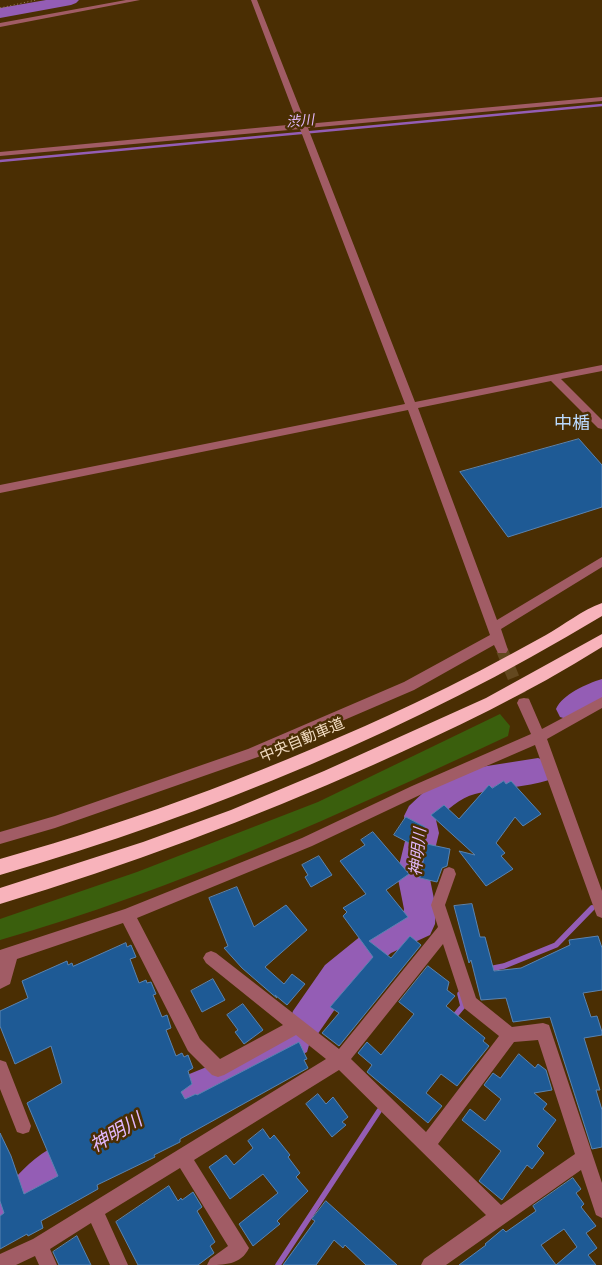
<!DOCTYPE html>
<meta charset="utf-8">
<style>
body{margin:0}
canvas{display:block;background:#4a2e03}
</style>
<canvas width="602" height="1265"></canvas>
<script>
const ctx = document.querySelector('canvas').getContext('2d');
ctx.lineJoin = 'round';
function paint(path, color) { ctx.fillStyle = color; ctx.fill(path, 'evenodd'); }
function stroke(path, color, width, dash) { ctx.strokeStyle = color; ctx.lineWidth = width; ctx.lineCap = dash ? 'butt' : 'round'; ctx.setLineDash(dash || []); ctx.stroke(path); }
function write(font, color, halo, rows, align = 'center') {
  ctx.font = font + ' "Golos Text","Noto Sans JP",sans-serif'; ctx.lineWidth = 5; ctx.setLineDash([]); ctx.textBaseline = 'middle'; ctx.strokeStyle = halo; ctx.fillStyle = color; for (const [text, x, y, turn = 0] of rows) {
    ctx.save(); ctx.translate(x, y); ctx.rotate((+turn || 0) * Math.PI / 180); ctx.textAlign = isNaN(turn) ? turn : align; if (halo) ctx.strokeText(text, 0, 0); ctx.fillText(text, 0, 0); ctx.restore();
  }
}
const green = new Path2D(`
 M500 714 510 726 508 736C342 813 176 890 0 940V919L137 872 318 802Z`);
const streamFar1 = new Path2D(`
 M0 161 602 105`);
const stream = new Path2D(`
 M489 969 504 966 556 945 592 908
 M453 1018 463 1006 460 994
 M278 1265 379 1111`);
const river = new Path2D(`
 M46 0H79L76 3 71 5 0 18V8Z
 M602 679V704C588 713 576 723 560 717L556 709C563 694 586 684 602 679Z
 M538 758 549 762 553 771 549 780C525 788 499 787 475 794 460 798 447 810 436 820L439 833 429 874 436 909 435 924 430 935 391 953 349 989 317 1035 311 1038 307 1052 233 1093 186 1112 149 1131 136 1126 131 1113 136 1100 160 1086 209 1066 288 1025 293 1011 325 965 367 931 403 915 404 909 397 874 407 833 404 816 409 806 426 790 457 773 468 769Z
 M86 1131 99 1137 105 1150 99 1163 57 1189 34 1214 0 1230V1190C11 1184 19 1173 29 1164 44 1150 67 1139 86 1131Z`);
const building = new Path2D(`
 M579 439 602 465V507L508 537 460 472Z
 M504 781 506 784 511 781 541 814 523 826 515 817 496 843 505 853 501 856 513 869 486 886 459 851 475 855 431 815 444 805 459 819 489 785 492 788Z
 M406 817 425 827 413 845 394 835Z
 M373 832 409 874 386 890 408 917 369 941 391 958 410 936 421 945 339 1046 322 1033 339 1013 330 1007 373 957 343 916 347 912 343 908 366 894 340 861 365 845 361 840Z
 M427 844 450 849 447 866 442 868 437 882 420 878Z
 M319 856 332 875 311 887 305 877 308 875 302 865Z
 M237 887 254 927 286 905 307 930 265 967 284 984 292 974 305 984 287 1005 275 995 277 998 272 994 242 968 224 948 228 946 209 898Z
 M472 904 480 937H485L494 971 521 968 570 945 569 940 598 936 602 948V990L583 993 591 1017 597 1016 602 1032V1035L584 1038 600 1090H596L602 1110V1147L592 1149 550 1017 513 1022 506 998 481 1000 471 960 469 963 454 906Z
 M126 943 127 947 131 945 136 957 130 959 139 983 146 980 147 983 151 982 156 994 153 995 162 1017 167 1015 171 1028 166 1030 176 1056 182 1053 184 1057 188 1055 193 1068 188 1071 192 1084 181 1092 185 1099 196 1094 197 1095 299 1042 307 1059 304 1060 308 1068 180 1139V1142L154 1155 155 1157 97 1185 98 1189 41 1221 43 1228 28 1236 27 1234 0 1249V1216L4 1213 0 1201V1133L11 1156 24 1194 58 1176 27 1103 62 1083 51 1046 15 1064 0 1026V1011L28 998 22 981 67 961 68 965 72 963 73 966Z
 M428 966 449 982 447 990 455 996 446 1006 485 1038 483 1041 489 1046 457 1086 441 1074 426 1093 442 1106 428 1123 367 1072 372 1065 358 1053 367 1042 381 1055 414 1014 399 1002Z
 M213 979 225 1000 202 1012 191 991Z
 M243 1004 263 1030 244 1044 235 1032 238 1030 227 1015Z
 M519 1054 535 1068 538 1064 546 1070 552 1090 534 1093 547 1104 543 1109 556 1120 537 1146 544 1153 532 1169 527 1165 502 1200 479 1181 501 1151 462 1120 470 1109 485 1121 501 1099 484 1085 493 1073 500 1078Z
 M318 1094 326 1104 333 1097 348 1117 342 1122 346 1125 332 1137 306 1104Z
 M263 1129 270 1139 274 1135 290 1155 288 1157 300 1173 296 1177 308 1191 277 1221 280 1224 253 1246 239 1224 278 1193 263 1174 230 1199 209 1167 226 1155 234 1165 253 1148 248 1141Z
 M573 1178 581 1189 576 1193 584 1204 581 1207 596 1226 586 1233 597 1248 588 1255 596 1265H556L577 1247 564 1229 541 1245 556 1265H459L486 1245 485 1244 503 1229 506 1232 536 1211 533 1206Z
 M169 1186 178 1201 181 1198 182 1200 193 1192 202 1207 197 1211 215 1242 210 1246 214 1253 198 1265H138L116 1222Z
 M326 1201 347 1220 397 1265H366L345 1245 343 1248 334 1240 316 1265H283L315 1221 312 1219Z
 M77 1236 91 1265H59L53 1252Z`);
const minorTunnel = new Path2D(`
 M502 650 524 703`);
const path = new Path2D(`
 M0 8 36 0`);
const minor = new Path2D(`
 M126 0H140L0 27V23Z
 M251 0H257L306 124 602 97V101L308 128 415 402 602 365V371L561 379 602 420V429L598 428 551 381 418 408 497 620 602 557V567L501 629 508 650 506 653H498L494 645 414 690 258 757 55 828 0 844V832L55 816 248 749 404 682 490 635 408 410 0 493V485L405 404 300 129 0 156V152L298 124Z
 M602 697V708L547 739 602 891V918L597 916 595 911 535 745 422 794 312 846 137 918 200 1039 220 1059 283 1025 206 963 203 958 206 953 211 951 216 953 339 1049 438 927 431 905 444 869 449 867 454 869 456 874 445 905 476 998 512 1027 543 1023 549 1025 602 1183V1218L596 1215 581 1170 446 1265H421L424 1259 486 1215 339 1070 194 1160 249 1248C241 1265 224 1265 207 1265L210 1259 228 1246 180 1168 105 1214 128 1265H110L91 1223 50 1249 57 1265H39L35 1256 16 1265H0V1254L33 1239 326 1059 296 1035 224 1075 218 1077 212 1075 188 1051 123 923 17 959 10 984 0 989V950L125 909 302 838 412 786 531 734 517 703 519 699 524 698 529 699 542 729ZM443 944 464 1008 499 1036 426 1132 351 1059ZM538 1040 575 1154 501 1205 438 1144 514 1042Z
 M0 1060 6 1062 31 1126 29 1132 23 1134 17 1132 0 1089Z`);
const highway = new Path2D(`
 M602 603V616C415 729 210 814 0 875V859C142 819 281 766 415 703 459 682 503 659 546 635 564 625 582 610 602 603Z
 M602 634V647C529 693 451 730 373 765 251 819 127 866 0 904V888L143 842 231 810 324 771 486 698Z`);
const farWaternames = [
 ["渋川",300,121,-5]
];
const streetNames = [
 ["中央自動車道",302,740,-23]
];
const waterNames = [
 ["神明川",418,852,-84]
];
const quarterNames = [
 ["中楯",572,423]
];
const nearWaternames = [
 ["神明川",116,1133,-31]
];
paint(green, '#3a5f0d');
stroke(streamFar1, '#945db5', 2.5);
stroke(stream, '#945db5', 5.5);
paint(river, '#945db5');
paint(building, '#1e5a95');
stroke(building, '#5983b1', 1);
stroke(minorTunnel, '#63481f', 12, [12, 6]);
stroke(path, '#9e8562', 1, [1, 2.5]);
paint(minor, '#a15c65');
paint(highway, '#f8b3bb');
write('italic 14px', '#e2b8fd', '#4a2e03', farWaternames);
write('15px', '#f1dbc0', '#4a2e03', streetNames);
write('italic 16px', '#e2b8fd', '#4a2e03', waterNames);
write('18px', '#bbdafe', '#4a2e03', quarterNames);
write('italic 19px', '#e2b8fd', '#4a2e03', nearWaternames);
</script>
